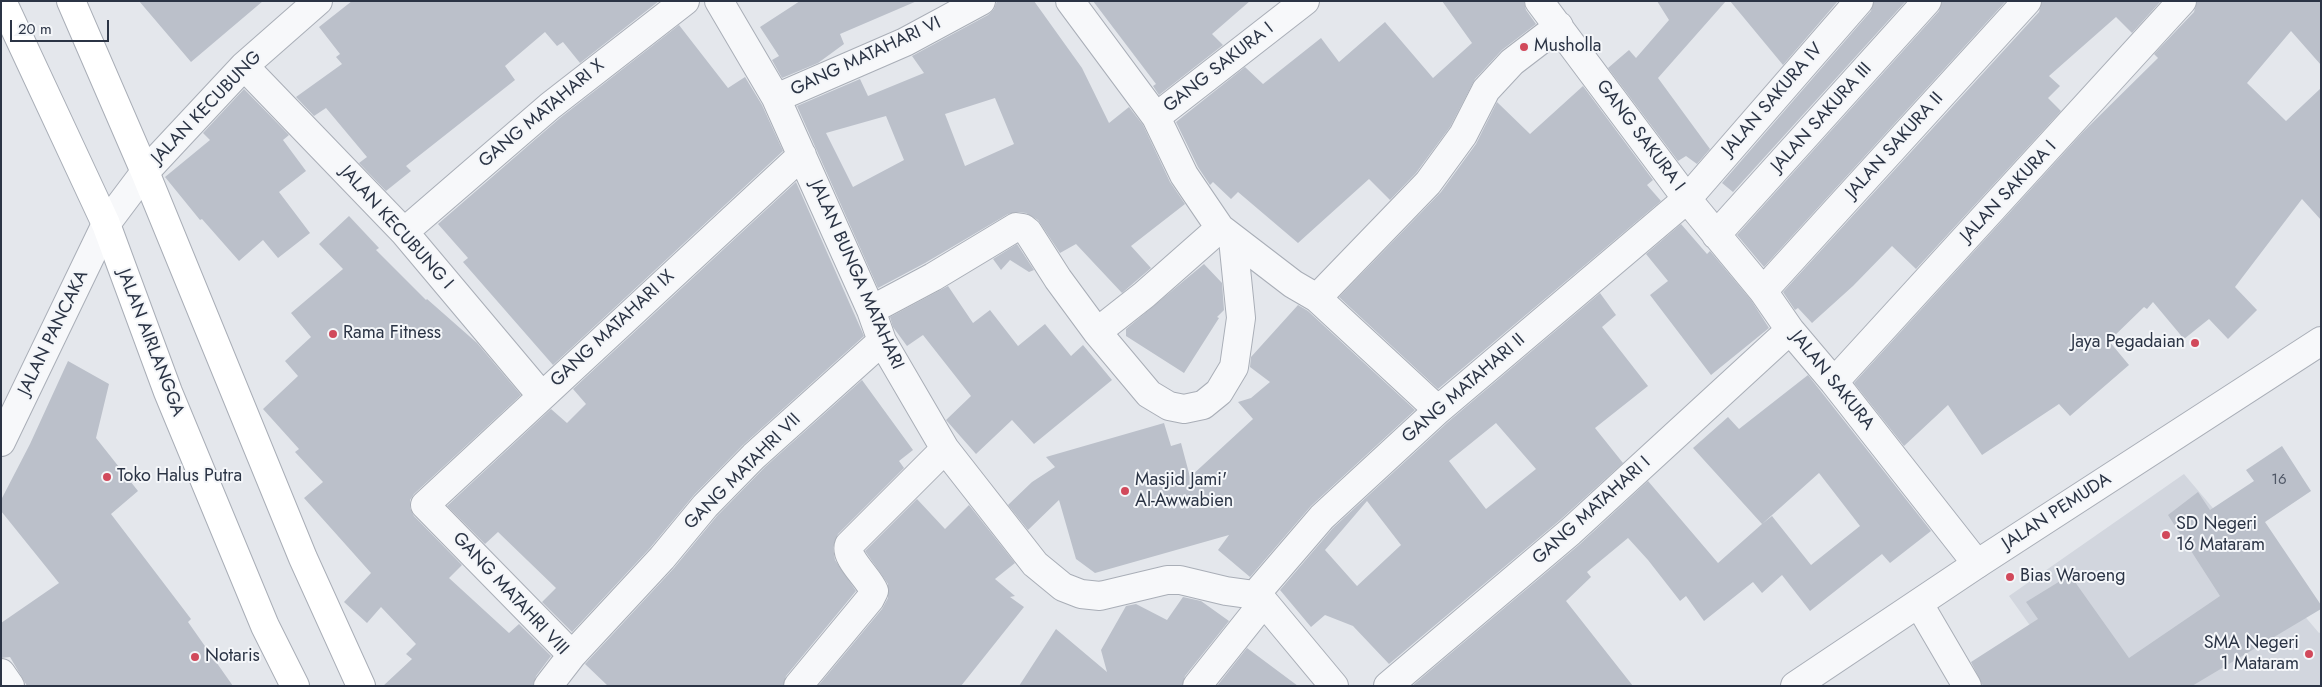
<!DOCTYPE html>
<style>
body{margin:0}
#map{position:relative;width:2322px;height:687px;overflow:hidden;background:#e4e7ec;font-family:Jost,sans-serif}
canvas{display:block}
.frame{position:absolute;inset:0;border:2px solid #2b3445;pointer-events:none}
.scale{position:absolute;left:10px;top:20px;width:99px;height:22px;box-sizing:border-box;border:2px solid #2b3445;border-top:0;padding-left:6px;font-size:15px;line-height:18px;white-space:nowrap;color:#2b3445;-webkit-text-stroke:4px #f4f6f9;paint-order:stroke}
</style>
<div id="map">
<canvas width="2322" height="687"></canvas>
<div class="frame"></div>
<div class="scale">20 m</div>
</div>
<script>
const ctx = document.querySelector('canvas').getContext('2d');
ctx.lineJoin = 'round';
function paint(path, color) { ctx.fillStyle = color; ctx.fill(path, 'evenodd'); }
function stroke(path, color, width, dash) { ctx.strokeStyle = color; ctx.lineWidth = width; ctx.lineCap = dash ? 'butt' : 'round'; ctx.setLineDash(dash || []); ctx.stroke(path); }
function write(font, color, halo, rows, align = 'center') {
  ctx.font = font + ' Jost,sans-serif'; ctx.lineWidth = 4; ctx.setLineDash([]); ctx.textBaseline = 'middle'; ctx.strokeStyle = halo; ctx.fillStyle = color; for (const [text, x, y, turn = 0] of rows) {
    ctx.save(); ctx.translate(x, y); ctx.rotate((+turn || 0) * Math.PI / 180); ctx.textAlign = isNaN(turn) ? turn : align; if (halo) ctx.strokeText(text, 0, 0); ctx.fillText(text, 0, 0); ctx.restore();
  }
}
const built = new Path2D(`
 M2184 474 2319 633 2321 632V686H2073L2009 596Z`);
const building = new Path2D(`
 M139 1H263L191 62Z
 M352 1H659L580 63 563 42 557 46 545 32 505 66 515 80 406 166 411 171 386 191 359 163 367 157 326 108 314 116 296 97 342 64 336 57 340 54 319 27Z
 M800 1H917L840 34 844 44 818 63 782 78 772 60 779 56 760 27Z
 M997 1H1034L1082 68 1109 123 1129 107 1143 125 1170 182 1185 204 1131 246 1151 268 1122 293 1076 244 1060 253 1038 220 1026 213 1018 212 1008 214 925 263 878 288 797 106 860 79 868 96 924 73 912 56 988 15 994 9ZM995 98 1014 144 965 166 945 114ZM886 116 904 160 853 187 826 133Z
 M1093 1H1250L1212 34 1223 45 1159 95 1153 86 1156 84Z
 M1442 1H1524L1526 10 1536 24 1502 50 1475 79 1450 127 1416 173 1390 200 1369 179 1298 243 1238 192 1231 199 1213 182 1210 185 1198 167 1176 122 1245 67 1263 84 1321 38 1339 62 1385 22 1433 78 1472 43Z
 M1657 1H1726L1658 78 1710 149 1697 164 1686 156 1678 161 1608 68 1629 50 1636 58 1669 20Z
 M1730 1H1838L1783 65Z
 M1874 1H1906L1733 192 1722 183 1871 11Z
 M1942 1H2006L1764 267 1737 235 1939 11Z
 M2042 1H2161L2132 33 2116 17 2049 76 2060 86 2048 98 2061 111 1916 269 1892 246 1853 286 1812 323 1798 308 1795 310 1783 292 2039 12Z
 M2197 1H2321V65L2291 31 2247 83 2286 121 2321 88V220L2302 199 2235 287 2257 310 2228 339 2209 319 2184 339 2153 302 2147 309 2144 307 2109 341 2129 365 2070 416 2059 404 1982 455 1948 405 1904 446 1854 383 2083 132 2158 58 2154 54 2194 12Z
 M679 25 728 88 745 77 762 105 783 151 553 365 463 262 468 258 438 224 560 118Z
 M1583 86 1653 180 1647 185 1661 201 1438 389 1339 297 1441 192 1476 144 1497 102 1530 134Z
 M244 89 289 135 283 140 306 171 279 192 310 233 278 258 263 240 239 261 202 219 200 220 165 177 210 140 203 133Z
 M796 182 864 336 743 445 694 495 650 548 572 632 542 602 556 588 498 532 485 544 447 506 551 409 567 423 586 404 573 389Z
 M349 216 379 248 376 250 426 300 427 299 477 343 521 395 414 494 410 500V508L414 516 462 565 449 578 509 633 519 624 551 656 536 676 533 686H383L412 659 406 654 416 644 381 607 367 623 344 602 371 573 304 498 323 482 295 452 299 449 263 409 298 376 285 361 311 337 291 313 343 269 319 244Z
 M1681 224 1707 254 1710 251 1751 300 1769 328 1711 375 1650 295 1668 281 1646 254Z
 M1017 244 1034 270 1029 272 1010 260 1001 270 993 259Z
 M1204 264 1222 283 1224 310 1217 317 1219 318 1184 373 1126 336V329Z
 M948 286 973 323 990 310 1018 346 1045 324 1071 356 1083 345 1112 380 1034 444 1012 420 976 454 946 420 971 396 923 335 907 346 893 327 890 317Z
 M1600 293 1616 315 1602 327 1648 386 1595 428 1623 463 1560 520 1389 664 1353 626 1325 615 1311 627 1280 590 1333 528 1448 422ZM1496 423 1536 469 1486 509 1449 461ZM1367 501 1401 545 1357 586 1325 550Z
 M1298 305 1308 311 1415 410 1311 506 1250 577 1218 550 1229 535 1095 573 1076 559 1059 500 1028 530 1008 505 1032 482 1055 467 1046 457 1164 423 1171 446 1181 443 1190 477 1253 419 1238 402 1251 398 1270 382 1250 367 1251 357Z
 M68 361 109 384 96 438 138 491 111 514 191 619 188 622 233 686H27L10 657 1 658V623L59 583 1 511V500L30 444Z
 M1808 375 1931 531 1890 563 1882 554 1810 611 1782 575 1762 593 1753 582 1704 621 1686 596 1680 601 1648 560 1628 538 1587 572 1591 577 1566 601 1633 686H1412L1580 544 1648 481 1718 563 1762 524 1693 448 1728 417 1739 429ZM1819 473 1860 526 1811 565 1772 516 1762 524Z
 M862 380 913 450 899 461 904 468 838 534 833 548 835 560 856 591 786 676 783 686H608L585 664 674 568 717 516 765 467Z
 M2282 446 2311 491 2265 522 2321 605V609L2192 686H1983L1971 662 2038 619 2026 602 2070 575 2129 658 2220 596 2168 515 2198 492 2210 510 2254 481 2246 470Z
 M917 499 945 529 969 505 1015 563 995 579 1015 596 1010 597 1024 607 961 686H818L882 609 888 598V584L865 551Z
 M1183 597 1201 601 1229 621 1185 676 1182 686H1019L1056 629 1107 672 1101 650 1126 606 1136 604 1167 620Z
 M1247 648 1298 686H1217Z`);
const minor = new Path2D(`
 M719 1 776 98 871 310 882 341 945 449 1035 564 1063 587 1081 594 1100 596 1167 580H1180L1226 591 1255 595 1264 602 1334 686
 M1070 1 1156 117 1184 175 1220 228 1293 284 1317 298 1438 410
 M1539 1 1687 199 1763 291 1790 330 1834 382 1977 564
 M244 66 404 232 541 395
 M776 98 905 42 981 1
 M1156 117 1305 1
 M404 232 550 106 685 1
 M1716 235 1927 1
 M1763 291 2027 1
 M1317 298 1428 183 1463 135 1486 90 1512 62 1559 26
 M871 310 933 277 1016 227 1023 228 1028 232 1058 279 1097 332 1144 295 1220 228
 M1097 332 1149 394 1169 406 1184 409 1203 405 1219 392 1234 367 1241 318 1233 239
 M1834 382 2182 1
 M1 442 106 224 145 172 244 66 318 1
 M1255 595 1322 517 1438 410 1687 199 1859 1
 M1919 604 1967 686
 M572 655 662 558 705 506 754 456 882 341
 M1 673 10 686
 M548 686 572 655 425 505 802 155
 M798 686 870 599 874 591C869 578 844 557 849 545L945 449
 M1197 686 1264 602
 M1388 686 1570 532 1790 330`);
const tertiary = new Path2D(`
 M1795 686 1977 564 2321 341`);
const secondary = new Path2D(`
 M2 1 106 224 168 392 265 626 295 686
 M71 1 145 172 303 558 361 686`);
const markers = [
 [1524,47,5,"#d1495b"],
 [333,334,5,"#d1495b"],
 [2195,343,5,"#d1495b"],
 [107,477,5,"#d1495b"],
 [1125,491,5,"#d1495b"],
 [2166,535,5,"#d1495b"],
 [2010,577,5,"#d1495b"],
 [2309,654,5,"#d1495b"],
 [195,657,5,"#d1495b"]
];
const numberNames = [
 ["16",2279,480]
];
const poiNames = [
 ["Musholla",1534,47],
 ["Rama Fitness",343,334],
 ["Jaya Pegadaian",2185,343,"right"],
 ["Toko Halus Putra",117,477],
 ["Masjid Jami'",1135,481],
 ["Al-Awwabien",1135,502],
 ["SD Negeri",2176,525],
 ["16 Mataram",2176,546],
 ["Bias Waroeng",2020,577],
 ["SMA Negeri",2299,644,"right"],
 ["1 Mataram",2299,665,"right"],
 ["Notaris",205,657]
];
const streetNames = [
 ["GANG MATAHARI VI",866,57,-25],
 ["GANG SAKURA I",1219,68,-38],
 ["JALAN SAKURA IV",1773,100,-49],
 ["JALAN KECUBUNG",207,108,-46],
 ["GANG MATAHARI X",542,114,-40],
 ["JALAN SAKURA III",1822,118,-48],
 ["GANG SAKURA I",1640,136,53],
 ["JALAN SAKURA II",1895,146,-48],
 ["JALAN SAKURA I",2009,192,-47],
 ["JALAN KECUBUNG I",396,228,48],
 ["JALAN BUNGA MATAHARI",856,275,66],
 ["GANG MATAHARI IX",613,329,-43],
 ["JALAN PANCAKA",54,333,-64],
 ["JALAN AIRLANGGA",150,343,69],
 ["JALAN SAKURA",1832,381,51],
 ["GANG MATAHARI II",1464,389,-41],
 ["GANG MATAHRI VII",743,472,-45],
 ["GANG MATAHARI I",1592,511,-42],
 ["JALAN PEMUDA",2057,512,-33],
 ["GANG MATAHRI VIII",510,594,47]
];
paint(built, '#d2d6de');
paint(building, '#bbc0ca');
stroke(minor, '#a9aeb7', 30);
stroke(tertiary, '#a9aeb7', 30);
stroke(secondary, '#a9aeb7', 30);
stroke(minor, '#f7f8fa', 28);
stroke(tertiary, '#f7f8fa', 28);
stroke(secondary, '#fff', 28);
for (const [x, y, r, color] of markers) { const dot = new Path2D(); dot.arc(x, y, r, 0, 2 * Math.PI); ctx.fillStyle = color; ctx.fill(dot); stroke(dot, '#f4f6f9', 2); }
write('15px', '#4f5766', null, numberNames);
write('18px', '#2b3445', '#f4f6f9', poiNames, 'left');
write('18px', '#2b3445', '#f4f6f9', streetNames);
</script>
